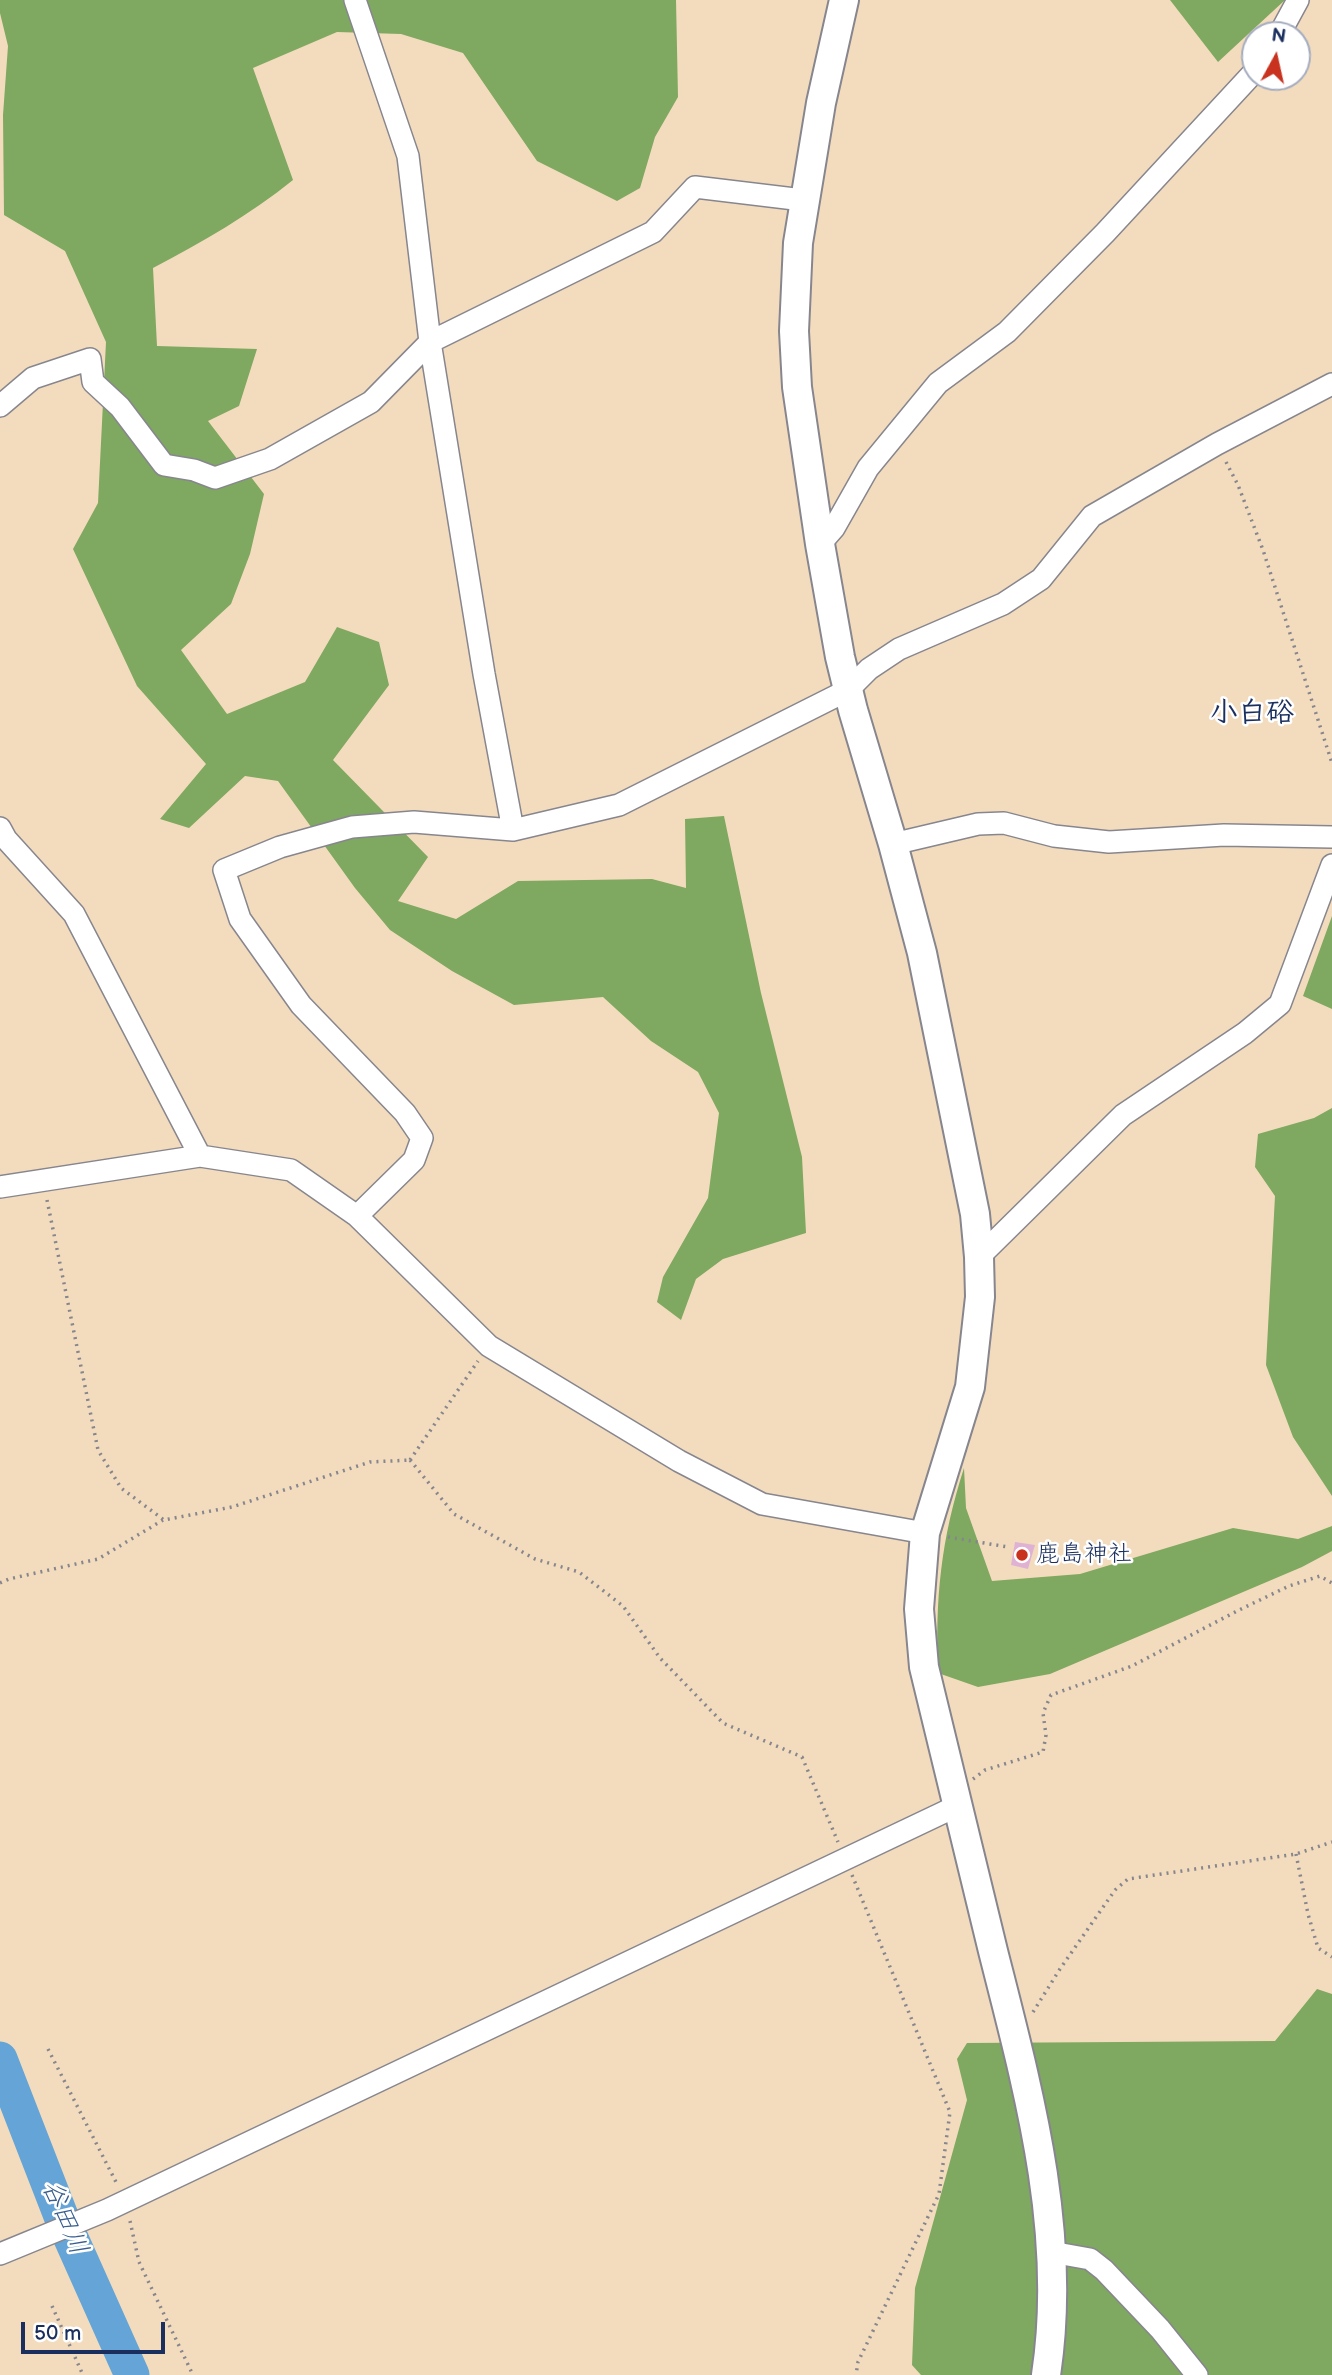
<!DOCTYPE html>
<meta charset="utf-8">
<style>
body{margin:0}
#map{position:relative;width:1332px;height:2375px;overflow:hidden;background:#f3dcbd;font-family:"Balsamiq Sans",sans-serif}
canvas{display:block}
.north{position:absolute;left:1241px;top:21px;width:70px;height:70px;box-sizing:border-box;background:#fff;border:2px solid #a4acbf;border-radius:50%;rotate:8deg;font-size:19px;font-weight:700;line-height:28px;text-align:center;color:#1b2f5e}
.north::after{content:'';display:block;margin:auto;width:24px;height:32px;background:#c8321e;clip-path:polygon(50% 0,100% 100%,50% 72%,0 100%)}
.scale{position:absolute;left:21px;top:2322px;width:144px;height:32px;box-sizing:border-box;border:4px solid #1b2f5e;border-top:0;padding-left:9px;font-size:21px;line-height:24px;white-space:nowrap;color:#1b2f5e;-webkit-text-stroke:5px #fff;paint-order:stroke}
</style>
<div id="map">
<canvas width="1332" height="2375"></canvas>
<div class="north">N</div>
<div class="scale">50 m</div>
</div>
<script>
const ctx = document.querySelector('canvas').getContext('2d');
ctx.lineJoin = 'round';
function paint(path, color) { ctx.fillStyle = color; ctx.fill(path, 'evenodd'); }
function stroke(path, color, width, dash) { ctx.strokeStyle = color; ctx.lineWidth = width; ctx.lineCap = dash ? 'butt' : 'round'; ctx.setLineDash(dash || []); ctx.stroke(path); }
function write(font, color, halo, rows, align = 'center') {
  ctx.font = font + ' "Balsamiq Sans","Klee One",sans-serif'; ctx.lineWidth = 5; ctx.setLineDash([]); ctx.textBaseline = 'middle'; ctx.strokeStyle = halo; ctx.fillStyle = color; for (const [text, x, y, turn = 0] of rows) {
    ctx.save(); ctx.translate(x, y); ctx.rotate((+turn || 0) * Math.PI / 180); ctx.textAlign = isNaN(turn) ? turn : align; if (halo) ctx.strokeText(text, 0, 0); ctx.fillText(text, 0, 0); ctx.restore();
  }
}
const forest = new Path2D(`
 M0 0H676L678 97 655 137 640 188 617 201 537 161 463 53 401 34 337 32 253 68 293 180C250 215 202 242 153 268L157 346 257 349 239 406 208 421 264 494 250 554 231 604 181 650 227 714 305 682 337 627 379 642 389 685 333 760 428 857 398 901 456 919 518 881 652 879 686 888 685 819 724 816 761 993 802 1157 806 1233 723 1259 696 1279 681 1320 657 1302 663 1277 708 1198 719 1113 698 1072 651 1041 603 997 514 1005 452 971 390 930 355 888 278 781 245 776 189 828 160 819 206 764 137 686 73 549 98 503 106 342 65 251 4 215 3 115 8 46 0 13Z
 M1170 0H1285L1218 62Z
 M1332 916V1009L1303 996Z
 M1332 1108V1496L1293 1437 1266 1365 1275 1196 1255 1167 1258 1134 1314 1118Z
 M964 1468 966 1508 992 1581 1080 1574 1233 1528 1298 1539 1332 1526V1551L1302 1567 1050 1674 978 1687 938 1673C935 1599 941 1539 964 1468Z
 M1317 1989 1332 1994V2375H921L912 2365 915 2288 967 2100 957 2059 967 2043 1275 2041Z`);
const river = new Path2D(`
 M0 2059 61 2216 132 2375`);
const building = new Path2D(`
 M1015 1542 1035 1545 1028 1569 1011 1565Z`);
const path = new Path2D(`
 M1226 462 1238 485 1263 550 1332 763
 M47 1200 98 1450 121 1488 164 1520 232 1507 370 1462 410 1460
 M410 1460 454 1514 535 1559 579 1572 623 1606 660 1658 723 1723 802 1757 838 1842
 M410 1460 478 1361
 M948 1537 1008 1547
 M0 1583 9 1579 98 1559 163 1520
 M973 1779 985 1770 1043 1752 1046 1735 1043 1713 1051 1695 1132 1666 1237 1611 1289 1586 1320 1576 1332 1583
 M1296 1854 1308 1914 1318 1948 1332 1957
 M852 1875 950 2112 939 2194 858 2362 856 2375
 M1033 2012 1060 1969 1115 1890 1128 1879 1296 1854 1332 1842
 M48 2049 117 2184
 M130 2221 139 2262 193 2375
 M52 2306 83 2375`);
const street = new Path2D(`
 M355 0 408 156 430 342 484 674 513 830
 M1279 35 1298 0
 M0 406 33 378 90 359 93 382 120 407 164 465 194 470 215 478 270 459 371 402 430 342 653 232 695 187 803 200
 M820 544 834 528 868 468 938 383 1007 332 1105 233 1255 71
 M0 828 6 839 74 914 200 1156
 M893 844 978 824 1004 823 1054 836 1109 842 1224 835 1332 837
 M0 1187 200 1156 291 1170 357 1216 489 1346 679 1461 762 1504 925 1533
 M357 1216 414 1160 422 1138 405 1113 301 1005 240 919 224 870 280 847 352 827 414 822 513 830 619 805 848 690 869 669 899 649 1003 604 1041 579 1092 516 1217 444 1332 384
 M979 1257 1123 1115 1245 1033 1280 1004 1332 865
 M1051 2252 1090 2259 1104 2270 1160 2329 1197 2375
 M0 2254 107 2210 957 1806`);
const secondary = new Path2D(`
 M844 0 821 103 798 243 794 331 797 387 820 544 840 657 853 710 893 844 922 953 975 1214 979 1257 980 1297 970 1387 925 1533 919 1609 924 1667C947 1762 970 1856 993 1951 1028 2089 1068 2232 1046 2375`);
const markers = [
 [1022,1555,7,"#c8321e"]
];
const poiNames = [
 ["鹿島神社",1036,1555]
];
const waterNames = [
 ["谷田川",64,2218,67]
];
const quarterNames = [
 ["小白硲",1252,714]
];
paint(forest, '#7fa860');
stroke(river, '#64a4d7', 35);
paint(building, '#dfb2d4');
stroke(street, '#87868e', 24);
stroke(secondary, '#87868e', 32);
stroke(path, '#87868e', 3.5, [2, 5]);
stroke(street, '#fff', 21);
stroke(secondary, '#fff', 28);
for (const [x, y, r, color] of markers) { const dot = new Path2D(); dot.arc(x, y, r, 0, 2 * Math.PI); ctx.fillStyle = color; ctx.fill(dot); stroke(dot, '#fff', 2.5); }
write('24px', '#1b2f5e', '#fff', poiNames, 'left');
write('italic 26px', '#385e8e', '#fff', waterNames);
write('bold 28px', '#1b2f5e', '#fff', quarterNames);
</script>
